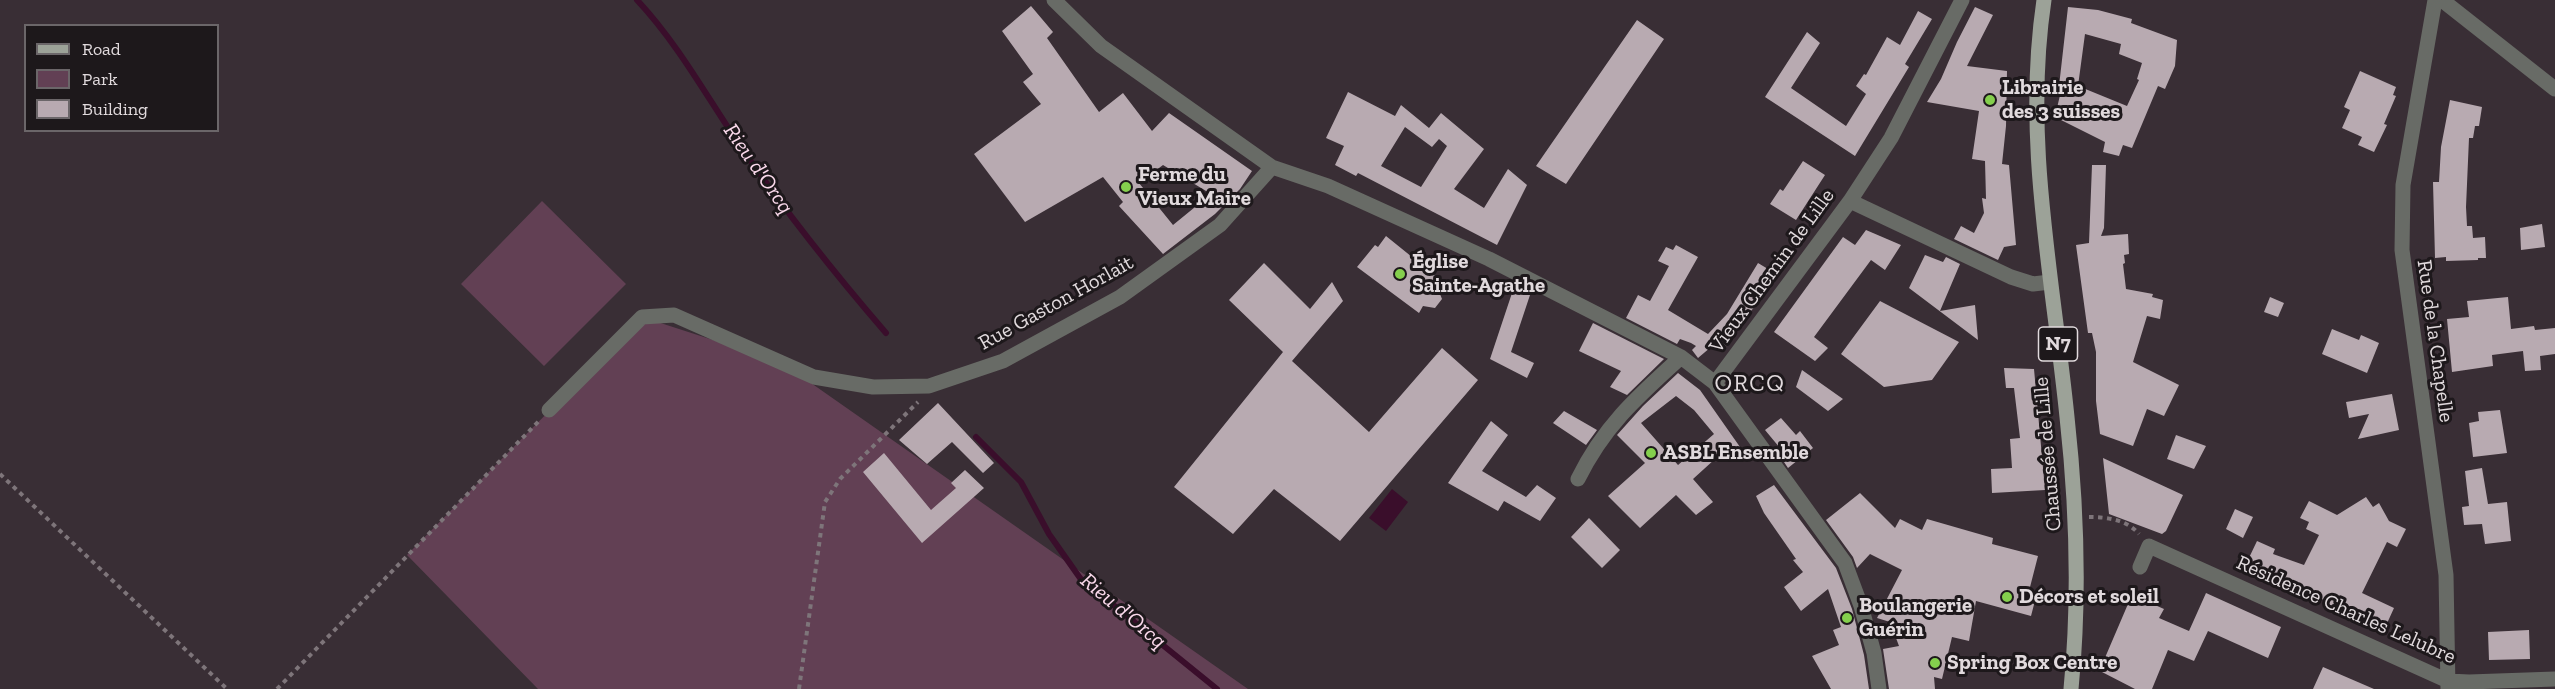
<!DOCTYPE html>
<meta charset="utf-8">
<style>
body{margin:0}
#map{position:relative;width:2555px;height:689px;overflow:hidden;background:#392e35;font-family:"Zilla Slab",serif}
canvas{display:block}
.legend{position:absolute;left:24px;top:24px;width:195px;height:108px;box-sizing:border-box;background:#1d181b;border:2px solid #6b6669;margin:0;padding:8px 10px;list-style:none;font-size:18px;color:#e1dadd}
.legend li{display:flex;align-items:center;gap:12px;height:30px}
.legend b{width:30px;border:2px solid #6b6669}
</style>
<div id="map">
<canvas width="2555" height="689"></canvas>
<ul class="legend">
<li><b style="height:8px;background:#9ca298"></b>Road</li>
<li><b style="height:16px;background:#624054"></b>Park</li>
<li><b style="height:16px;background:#b8aab1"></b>Building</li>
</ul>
</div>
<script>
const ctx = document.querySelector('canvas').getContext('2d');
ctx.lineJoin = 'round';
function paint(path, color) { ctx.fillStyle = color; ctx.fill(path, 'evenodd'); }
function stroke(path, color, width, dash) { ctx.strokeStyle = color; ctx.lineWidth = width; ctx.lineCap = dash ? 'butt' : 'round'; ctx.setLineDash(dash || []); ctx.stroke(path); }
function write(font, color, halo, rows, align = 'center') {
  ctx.font = font + ' "Zilla Slab",serif'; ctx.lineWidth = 6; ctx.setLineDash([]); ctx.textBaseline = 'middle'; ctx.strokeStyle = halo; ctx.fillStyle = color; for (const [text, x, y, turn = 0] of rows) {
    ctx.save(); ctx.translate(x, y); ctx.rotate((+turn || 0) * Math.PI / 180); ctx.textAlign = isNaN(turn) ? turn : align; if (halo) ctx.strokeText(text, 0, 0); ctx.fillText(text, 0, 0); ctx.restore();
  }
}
const green = new Path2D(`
 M542 201 626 284 544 366 461 284Z
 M642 317 781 362 1248 689H538L407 555Z`);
const water = new Path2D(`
 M1392 489 1408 502 1386 531 1369 518Z`);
const stream = new Path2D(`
 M637 0C680 46 709 101 745 153 789 216 836 275 886 333
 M976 437 1021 482 1049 534 1080 578 1217 689`);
const building = new Path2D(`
 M1031 6 1053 32 1047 38 1099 112 1123 93 1152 131 1169 113 1252 171 1240 189 1215 214 1163 254 1119 206 1123 202 1103 177 1025 222 974 154 1041 104 1023 82 1033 74 1002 31ZM1163 165 1211 194 1173 225 1139 183Z
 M1975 7 1993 15 1967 66 2007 71 2006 126 2002 164 2009 165 2016 245 2004 247 1998 260 1954 239 1961 226 1974 233 1984 213 1982 198 1986 199 1985 161 1972 159 1979 111 1927 102 1941 79 1957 42Z
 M2068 7 2098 10 2132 19 2131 23 2177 40 2175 66 2165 89 2158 86 2132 148 2123 145 2119 156 2103 152 2105 142 2055 117 2060 95H2058ZM2085 34 2121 44 2119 54 2142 63 2137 79 2139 80 2127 106 2078 86Z
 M1918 11 1932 19 1905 64 1909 67 1855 156 1765 97 1807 32 1820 43 1791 88 1846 126 1866 94 1856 86 1864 74 1866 75 1887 37 1900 45Z
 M1637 20 1664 39 1566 184 1536 166Z
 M2360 71 2396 87 2393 95 2396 96 2384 124 2387 125 2374 152 2358 145 2362 137 2342 128 2350 110 2344 107Z
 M1348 92 1395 116 1401 105 1429 128 1441 113 1484 149 1454 189 1484 208 1508 169 1527 185 1497 245 1358 173 1356 176 1335 165 1344 146 1326 138ZM1405 127 1432 147 1439 139 1447 146 1421 187 1381 166Z
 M2450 100 2482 107 2479 126H2475L2473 138H2469L2466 207 2467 226H2472L2473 238 2485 237 2486 258H2478V260L2446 261V257L2435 258 2433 182H2439L2441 147Z
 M1803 161 1825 175 1796 220 1770 204 1780 189 1783 191Z
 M2092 165H2106L2104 228 2101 236 2128 234 2129 254 2124 255 2125 263 2123 264 2126 289 2153 294 2152 297 2163 300 2160 319 2147 316 2133 362 2179 385 2164 416 2147 409 2133 446 2100 434 2096 401V352L2092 333H2088L2076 245 2089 243Z
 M2542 224 2545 247 2521 250 2520 228Z
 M1866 230 1901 245 1885 270 1871 260 1814 337 1828 348 1815 361 1774 332 1843 237 1855 245Z
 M1386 236 1443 282 1438 289 1442 299 1435 308 1423 306 1419 313 1357 267 1375 245 1378 247Z
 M1676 245 1698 257 1668 310 1708 334 1727 314 1758 263 1778 275 1764 295 1738 327 1720 341 1727 345 1711 347 1698 358 1692 350 1696 346 1691 343 1680 339 1677 344 1626 318 1638 295 1650 301 1669 266 1658 261 1666 247 1673 250Z
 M1925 255 1943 262 1946 257 1960 264 1940 311 1975 305 1978 340 1909 288Z
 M1264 263 1310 309 1332 282 1343 301 1292 361 1369 432 1442 348 1478 380 1340 541 1274 489 1233 534 1174 487 1283 352 1229 300Z
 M1514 287 1530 295 1511 352 1534 363 1527 378 1490 359Z
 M2270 297 2284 303 2278 317 2264 312Z
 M2508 297 2511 329 2534 326 2535 330 2555 328V354L2540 356 2541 370 2525 371 2523 351 2492 355 2493 366 2452 372 2447 319 2469 317 2467 301Z
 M1880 301 1959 342 1932 380 1884 387 1841 354Z
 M1593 323 1664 359 1627 395 1610 387 1621 371 1579 351Z
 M2332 329 2359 340 2361 335 2379 343 2367 373 2322 354Z
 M2004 368 2034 369 2045 490 1992 493 1991 469 2012 468 2010 439 2020 438 2014 388H2006Z
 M1802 370 1843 399 1828 411 1796 387Z
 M1678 373 1700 390 1740 447 1730 454 1726 449 1693 479 1713 502 1696 515 1676 495 1640 528 1608 496 1645 463 1617 435 1643 406ZM1676 396 1694 410 1714 434 1678 465 1641 423Z
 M2392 394 2399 430 2358 439 2369 414 2349 418 2346 402Z
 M938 403 994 463 983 473 952 442 927 464 899 440Z
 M2500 410 2507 453 2473 457 2469 423 2479 421 2478 412Z
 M1564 411 1597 430 1586 445 1553 423Z
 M1781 418 1796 435 1800 431 1813 448 1788 468 1776 450 1780 448 1765 430Z
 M1491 421 1508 435 1482 471 1526 497 1537 485 1556 498 1540 521 1504 501 1498 511 1448 483Z
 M2176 435 2206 446 2194 469 2167 459Z
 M884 453 931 510 956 488 951 483 965 470 984 488 922 543 863 472Z
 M2103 458 2183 495 2166 531 2162 534 2109 514Z
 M2482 468 2488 504 2507 502 2511 541 2485 544 2482 524 2464 525 2462 507 2469 506 2465 471Z
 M1774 485 1836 568 1852 609 1864 655 1869 689H1831L1812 656 1839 645 1833 630 1841 627 1828 589 1801 611 1784 587 1803 572 1793 560 1796 559 1764 513 1756 496Z
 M1860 493 1895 528 1900 519 1922 530 1927 519 1993 538 1992 544 2038 556 2029 591 2037 593 2031 616 1976 601 1969 641 1952 637 1942 679 1934 677 1935 689H1889L1883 649 1899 646 1890 622 1877 618 1902 570 1870 554 1857 568 1853 557 1826 520Z
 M2366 497 2373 507 2379 503 2389 521 2406 529 2397 547 2387 542 2362 593 2394 608 2384 630 2328 604 2329 602 2319 598 2320 596 2247 562 2257 541 2275 549 2273 554 2304 565 2319 535 2306 529 2309 522 2300 518 2309 501 2337 515Z
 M2235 509 2253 517 2243 538 2226 529Z
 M1589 518 1620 550 1602 568 1571 537Z
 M2206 593 2281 627 2268 658 2208 631 2194 661 2168 650 2152 689H2135L2102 672 2104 660 2131 597H2137L2164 609 2159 618 2189 631Z
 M2529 630 2530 659 2489 660 2488 632Z
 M2323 667 2374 689H2313Z`);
const path = new Path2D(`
 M0 474 227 689
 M2089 517C2108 517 2127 520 2139 534
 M277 689 539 421
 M799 689 825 502 840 479 918 402`);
const street = new Path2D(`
 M1054 0 1101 46 1272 167 1328 186 1489 259 1681 357 1715 383 1845 563 1861 606 1874 653 1879 689
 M2435 0 2403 185 2402 250 2446 575 2448 689
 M2442 0 2555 89
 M1850 201 2011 277 2033 284 2050 282
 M1715 383 1850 201 1891 138 1962 0
 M549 410 642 317 674 315 814 377 873 387 929 386 1003 361 1120 297 1220 225 1272 167
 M1578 479C1604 426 1637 397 1681 357
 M2140 567 2149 546 2448 681 2469 682 2555 679`);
const primary = new Path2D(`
 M2044 0C2023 140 2053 278 2067 417 2077 508 2080 597 2071 689`);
const markers = [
 [1990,100,6,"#84cf4d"],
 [1126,187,6,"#84cf4d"],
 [1400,274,6,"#84cf4d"],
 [1651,453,6,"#84cf4d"],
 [2007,597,6,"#84cf4d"],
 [1847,618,6,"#84cf4d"],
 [1935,663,6,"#84cf4d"]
];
const shields = [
 [2058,344,39]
];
const shieldNames = [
 ["N7",2058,344]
];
const poiNames = [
 ["Librairie",2002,88],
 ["des 3 suisses",2002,112],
 ["Ferme du",1138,175],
 ["Vieux Maire",1138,199],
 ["Église",1412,262],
 ["Sainte-Agathe",1412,286],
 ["ASBL Ensemble",1663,453],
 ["Décors et soleil",2019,597],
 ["Boulangerie",1859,606],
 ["Guérin",1859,630],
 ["Spring Box Centre",1947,663]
];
const streetNames = [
 ["Vieux Chemin de Lille",1772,271,-54],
 ["Rue Gaston Horlait",1056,303,-29],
 ["Rue de la Chapelle",2435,341,82],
 ["Chaussée de Lille",2048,454,-95],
 ["Résidence Charles Lelubre",2346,610,24]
];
const waterNames = [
 ["Rieu d'Orcq",758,169,55],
 ["Rieu d'Orcq",1123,611,40]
];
const quarterNames = [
 ["ORCQ",1750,384]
];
paint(green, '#624054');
paint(water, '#3a0e2b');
stroke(stream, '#3a0e2b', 6);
paint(building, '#b8aab1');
stroke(path, '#7e757a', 4, [4.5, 4.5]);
stroke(street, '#686b66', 15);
stroke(primary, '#9ca298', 15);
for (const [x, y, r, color] of markers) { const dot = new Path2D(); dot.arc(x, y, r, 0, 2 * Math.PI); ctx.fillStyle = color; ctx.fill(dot); stroke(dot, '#1d181b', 2); }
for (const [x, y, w] of shields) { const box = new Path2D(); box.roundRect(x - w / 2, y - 17, w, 34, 4.5); ctx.fillStyle = '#1d181b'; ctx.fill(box); stroke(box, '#e1dadd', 1.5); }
write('bold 20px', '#e1dadd', null, shieldNames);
write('bold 21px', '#e1dadd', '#1d181b', poiNames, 'left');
write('21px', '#e1dadd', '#1d181b', streetNames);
write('italic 22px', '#fad9eb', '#1d181b', waterNames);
ctx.letterSpacing = '1.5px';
write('24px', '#e1dadd', '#1d181b', quarterNames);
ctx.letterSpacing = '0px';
</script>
